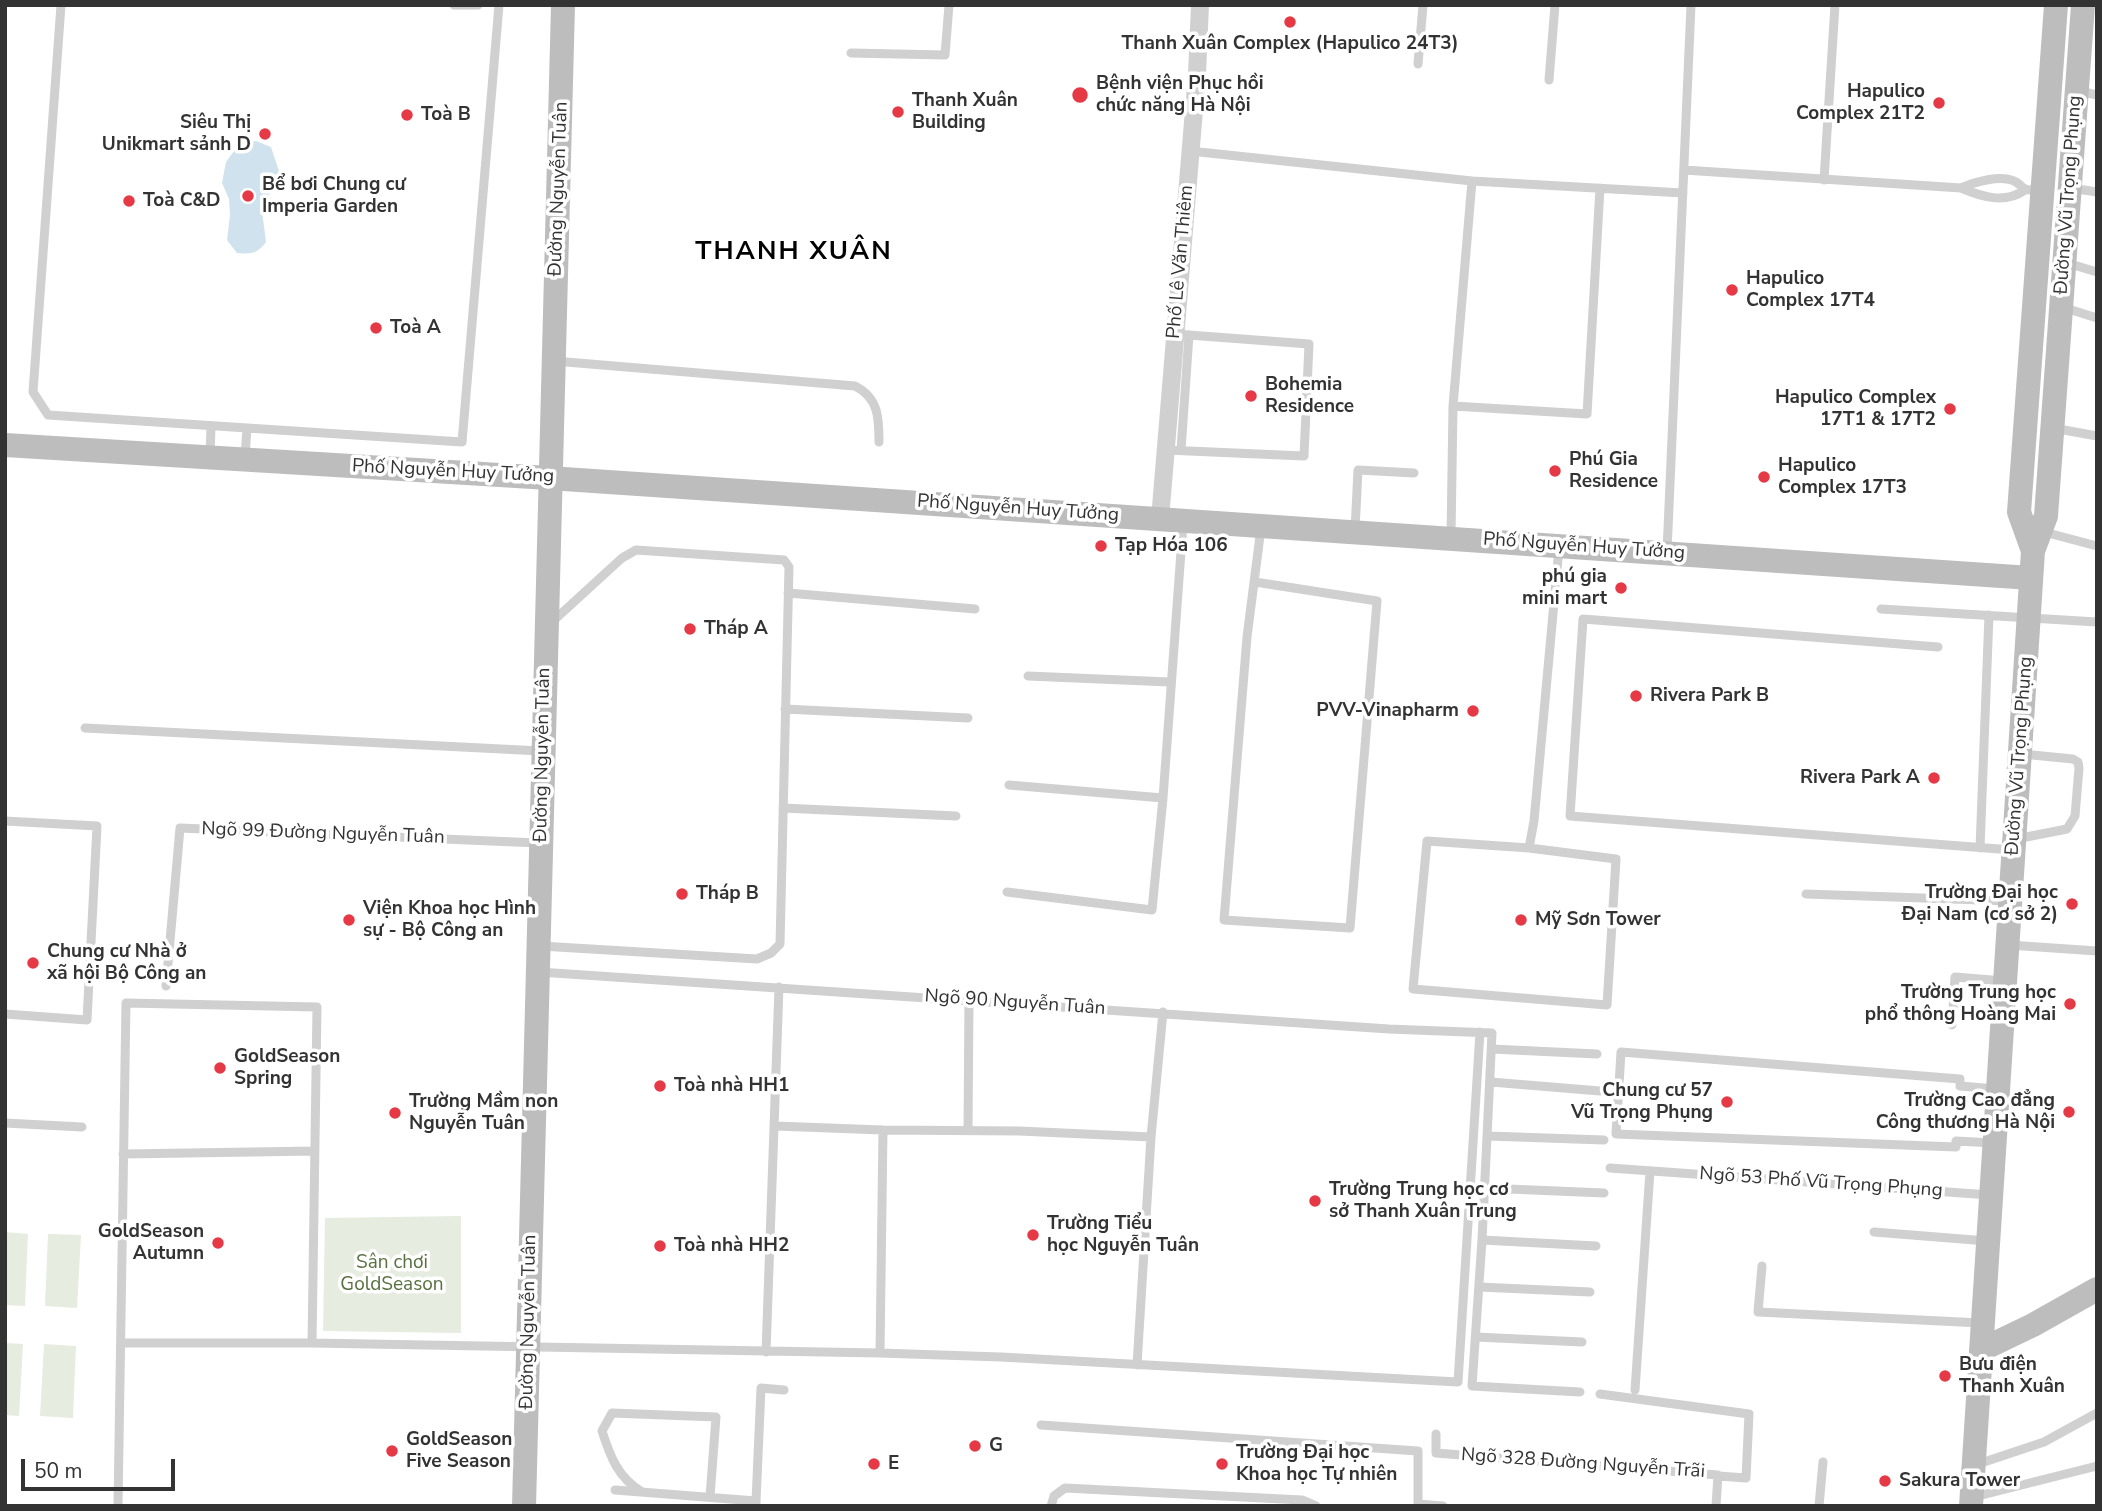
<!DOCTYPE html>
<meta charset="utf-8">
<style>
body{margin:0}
#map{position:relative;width:2102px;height:1511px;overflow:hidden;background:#fff;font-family:"Nunito Sans",sans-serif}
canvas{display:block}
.frame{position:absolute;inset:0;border:7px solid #333;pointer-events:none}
.scale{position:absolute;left:21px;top:1459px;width:154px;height:32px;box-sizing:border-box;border:4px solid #333;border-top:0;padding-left:9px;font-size:21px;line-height:24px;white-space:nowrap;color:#333;-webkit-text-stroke:5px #fff;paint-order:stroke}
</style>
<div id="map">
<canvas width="2102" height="1511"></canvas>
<div class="frame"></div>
<div class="scale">50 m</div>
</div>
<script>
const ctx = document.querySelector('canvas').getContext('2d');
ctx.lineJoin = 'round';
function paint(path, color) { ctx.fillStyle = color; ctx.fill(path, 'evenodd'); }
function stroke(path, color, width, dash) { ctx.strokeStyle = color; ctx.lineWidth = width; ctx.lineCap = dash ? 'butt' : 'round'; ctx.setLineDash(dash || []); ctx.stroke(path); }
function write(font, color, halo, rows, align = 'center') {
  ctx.font = font + ' "Nunito Sans",sans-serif'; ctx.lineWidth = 7; ctx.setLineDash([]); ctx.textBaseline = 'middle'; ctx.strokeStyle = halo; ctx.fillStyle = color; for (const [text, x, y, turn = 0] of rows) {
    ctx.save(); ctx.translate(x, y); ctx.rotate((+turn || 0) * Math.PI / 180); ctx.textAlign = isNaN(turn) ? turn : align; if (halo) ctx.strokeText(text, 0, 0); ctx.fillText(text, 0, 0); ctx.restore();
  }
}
const green = new Path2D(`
 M461 1216V1333L323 1331 325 1218Z
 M5 1232 28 1234 25 1306 5 1305Z
 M48 1234 81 1235 77 1308 45 1306Z
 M5 1343 23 1344 19 1416 5 1415Z
 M44 1344 76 1346 73 1418 40 1416Z`);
const water = new Path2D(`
 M256 141 271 147 279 171 262 211 266 242C257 254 251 254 237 253L227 240 230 215 229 199 222 183 226 162 240 143Z`);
const lane = new Path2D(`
 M61 5 33 392 48 415 462 442 499 5
 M454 5H478
 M851 53 945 55 949 5
 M1418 64 1423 5
 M1549 80 1555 5
 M2079 91 2097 95
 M1190 151 1472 181 1453 406 1451 536
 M1684 170 1961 188C1982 197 2005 204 2025 190
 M1824 180 1835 5
 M1472 181 1683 193
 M1961 188C1975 182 2001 174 2016 182 2023 186 2022 190 2031 190
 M2071 188 2097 192
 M2067 263 2097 272
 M2062 307 2097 318
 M554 361 855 386C879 398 879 419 879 442
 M1453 406 1587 414 1600 188
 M2053 428 2097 436
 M1166 450 1304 456 1309 344 1175 334
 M1181 450 1189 335
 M210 456 211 426
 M245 457 247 428
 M1355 530 1358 470 1414 473
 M2044 532 2097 546
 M1667 552 1691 5
 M1255 582 1377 601 1350 928 1224 920 1247 637 1261 528
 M788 593 975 609
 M1881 609 2097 622
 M1938 647 1583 619 1570 816 2012 850
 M1028 676 1170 682
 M785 709 968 718
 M85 728 541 751
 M1009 785 1163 798
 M783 808 956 816
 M5 821 97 826 87 1020 5 1014
 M2016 839 2067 829 2075 816 2079 768 2078 762 2073 759 2022 754
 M1427 841 1529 848 1616 859 1607 1005 1413 989Z
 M1529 848 1534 821 1559 548
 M1980 848 1989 615
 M1007 892 1152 910 1163 798 1183 524
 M1806 894 2009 901
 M2009 945 2097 951
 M541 946 757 959 771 953 780 944 789 567 784 560 636 550 622 558 552 622
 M539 972 1389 1029 1492 1033 1482 1240 1472 1386 1580 1392
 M166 986 180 828 539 843
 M1952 1025 1955 977 2004 981
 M1492 1049 1597 1054
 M1491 1082 1600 1091
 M5 1123 82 1127
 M775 1126 883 1130 880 1353
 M883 1130 1019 1131 1151 1137
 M968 1130 969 999
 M1488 1136 1604 1140
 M1993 1143 1956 1141V1147L1616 1134 1621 1052 1960 1079V1086L1996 1089
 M123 1154 315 1151
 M1610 1168 1990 1195
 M1485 1188 1604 1193
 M1874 1232 1987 1241
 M1482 1240 1596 1246
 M1762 1266 1758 1312 1981 1323
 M1479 1287 1590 1292
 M1476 1337 1582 1342
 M121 1343H312L880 1353 1001 1357 1458 1382 1480 1032
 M766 1352 779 987
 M1137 1365 1151 1137 1163 1012
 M1635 1390 1650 1171
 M1600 1394 1749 1414 1746 1478 1718 1476
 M1041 1425 1418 1451V1506
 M1436 1434V1453L1718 1475 1716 1506
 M1975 1465 2044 1442 2097 1413
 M615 1490 756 1501V1506
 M642 1492C618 1478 610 1456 602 1431L612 1413 716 1417 710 1497
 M1974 1497 2097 1466
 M756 1501 761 1388 784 1390
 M1418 1504 1443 1506
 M118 1506 126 1003 317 1007 312 1343
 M1051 1506 1054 1496 1065 1488 1302 1500 1316 1506
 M1819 1506 1823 1462`);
const street = new Path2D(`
 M1160 519 1197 74 1200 5`);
const secondary = new Path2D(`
 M5 445 549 478 2031 578
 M2033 551 2019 512 2056 5
 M1981 1350 2033 1325 2097 1289
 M524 1506 563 5
 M1971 1506 2033 551 2046 516 2083 5`);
const markers = [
 [1290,22,7,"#e63946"],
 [1080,95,9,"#e63946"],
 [1939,103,7,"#e63946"],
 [898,112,7,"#e63946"],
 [407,115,7,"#e63946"],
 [265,134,7,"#e63946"],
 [248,196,7,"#e63946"],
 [129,201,7,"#e63946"],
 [1732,290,7,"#e63946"],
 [376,328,7,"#e63946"],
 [1251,396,7,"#e63946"],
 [1950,409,7,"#e63946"],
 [1555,471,7,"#e63946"],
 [1764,477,7,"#e63946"],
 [1101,546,7,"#e63946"],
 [1621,588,7,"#e63946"],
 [690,629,7,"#e63946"],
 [1636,696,7,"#e63946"],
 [1473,711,7,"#e63946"],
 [1934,778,7,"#e63946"],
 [682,894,7,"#e63946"],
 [2072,904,7,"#e63946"],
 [349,920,7,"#e63946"],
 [1521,920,7,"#e63946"],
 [33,963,7,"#e63946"],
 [2070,1004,7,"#e63946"],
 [220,1068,7,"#e63946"],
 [660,1086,7,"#e63946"],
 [1727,1102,7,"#e63946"],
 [2069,1112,7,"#e63946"],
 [395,1113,7,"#e63946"],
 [1315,1201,7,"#e63946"],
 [1033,1235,7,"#e63946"],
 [218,1243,7,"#e63946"],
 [660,1246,7,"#e63946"],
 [1945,1376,7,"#e63946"],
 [975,1446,7,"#e63946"],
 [392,1451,7,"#e63946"],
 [874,1464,7,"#e63946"],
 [1222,1464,7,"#e63946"],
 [1885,1481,7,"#e63946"]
];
const poiNames = [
 ["Thanh Xuân Complex (Hapulico 24T3)",1290,44,"center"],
 ["Bệnh viện Phục hồi",1096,84],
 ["chức năng Hà Nội",1096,106],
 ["Hapulico",1925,92,"right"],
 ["Complex 21T2",1925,114,"right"],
 ["Thanh Xuân",912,101],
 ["Building",912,123],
 ["Toà B",421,115],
 ["Siêu Thị",251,123,"right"],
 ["Unikmart sảnh D",251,145,"right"],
 ["Bể bơi Chung cư",262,185],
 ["Imperia Garden",262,207],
 ["Toà C&D",143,201],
 ["Hapulico",1746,279],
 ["Complex 17T4",1746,301],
 ["Toà A",390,328],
 ["Bohemia",1265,385],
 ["Residence",1265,407],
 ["Hapulico Complex",1936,398,"right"],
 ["17T1 & 17T2",1936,420,"right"],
 ["Phú Gia",1569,460],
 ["Residence",1569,482],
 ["Hapulico",1778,466],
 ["Complex 17T3",1778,488],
 ["Tạp Hóa 106",1115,546],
 ["phú gia",1607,577,"right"],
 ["mini mart",1607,599,"right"],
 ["Tháp A",704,629],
 ["Rivera Park B",1650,696],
 ["PVV-Vinapharm",1459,711,"right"],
 ["Rivera Park A",1920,778,"right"],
 ["Trường Đại học",2058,893,"right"],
 ["Đại Nam (cơ sở 2)",2058,915,"right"],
 ["Tháp B",696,894],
 ["Viện Khoa học Hình",363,909],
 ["sự - Bộ Công an",363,931],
 ["Mỹ Sơn Tower",1535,920],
 ["Chung cư Nhà ở",47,952],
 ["xã hội Bộ Công an",47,974],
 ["Trường Trung học",2056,993,"right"],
 ["phổ thông Hoàng Mai",2056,1015,"right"],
 ["GoldSeason",234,1057],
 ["Spring",234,1079],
 ["Toà nhà HH1",674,1086],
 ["Chung cư 57",1713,1091,"right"],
 ["Vũ Trọng Phụng",1713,1113,"right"],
 ["Trường Cao đẳng",2055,1101,"right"],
 ["Công thương Hà Nội",2055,1123,"right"],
 ["Trường Mầm non",409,1102],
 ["Nguyễn Tuân",409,1124],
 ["Trường Trung học cơ",1329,1190],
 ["sở Thanh Xuân Trung",1329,1212],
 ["Trường Tiểu",1047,1224],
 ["học Nguyễn Tuân",1047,1246],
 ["GoldSeason",204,1232,"right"],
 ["Autumn",204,1254,"right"],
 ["Toà nhà HH2",674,1246],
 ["Bưu điện",1959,1365],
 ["Thanh Xuân",1959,1387],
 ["GoldSeason",406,1440],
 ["Five Season",406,1462],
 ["G",989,1446],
 ["Trường Đại học",1236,1453],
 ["Khoa học Tự nhiên",1236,1475],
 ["E",888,1464],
 ["Sakura Tower",1899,1481]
];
const streetNames = [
 ["Đường Nguyễn Tuân",559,189,-88],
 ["Đường Vũ Trọng Phụng",2069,195,-86],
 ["Phố Lê Văn Thiêm",1181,262,-85],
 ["Phố Nguyễn Huy Tưởng",453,472,3],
 ["Phố Nguyễn Huy Tưởng",1018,509,4],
 ["Phố Nguyễn Huy Tưởng",1584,547,4],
 ["Đường Nguyễn Tuân",543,755,-89],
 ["Đường Vũ Trọng Phụng",2020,756,-86],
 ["Ngõ 99 Đường Nguyễn Tuân",323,834,2],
 ["Ngõ 90 Nguyễn Tuân",1015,1003,4],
 ["Ngõ 53 Phố Vũ Trọng Phụng",1821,1183,4],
 ["Đường Nguyễn Tuân",529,1322,-89],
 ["Ngõ 328 Đường Nguyễn Trãi",1583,1464,4]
];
const parkNames = [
 ["Sân chơi",392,1263],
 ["GoldSeason",392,1285]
];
const districtNames = [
 ["THANH XUÂN",794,253]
];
paint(green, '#e6ecdf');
paint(water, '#cfe2ee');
stroke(lane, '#d0d0d0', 9);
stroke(street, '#d0d0d0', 18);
stroke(secondary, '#bdbdbd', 24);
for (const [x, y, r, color] of markers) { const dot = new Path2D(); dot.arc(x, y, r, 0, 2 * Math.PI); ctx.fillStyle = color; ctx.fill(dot); stroke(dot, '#fff', 2.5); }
write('bold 19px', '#333', '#fff', poiNames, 'left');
write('19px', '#333', '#fff', streetNames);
write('19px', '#56703f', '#fff', parkNames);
ctx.letterSpacing = '2px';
write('bold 26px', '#000', '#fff', districtNames);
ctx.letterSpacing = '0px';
</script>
